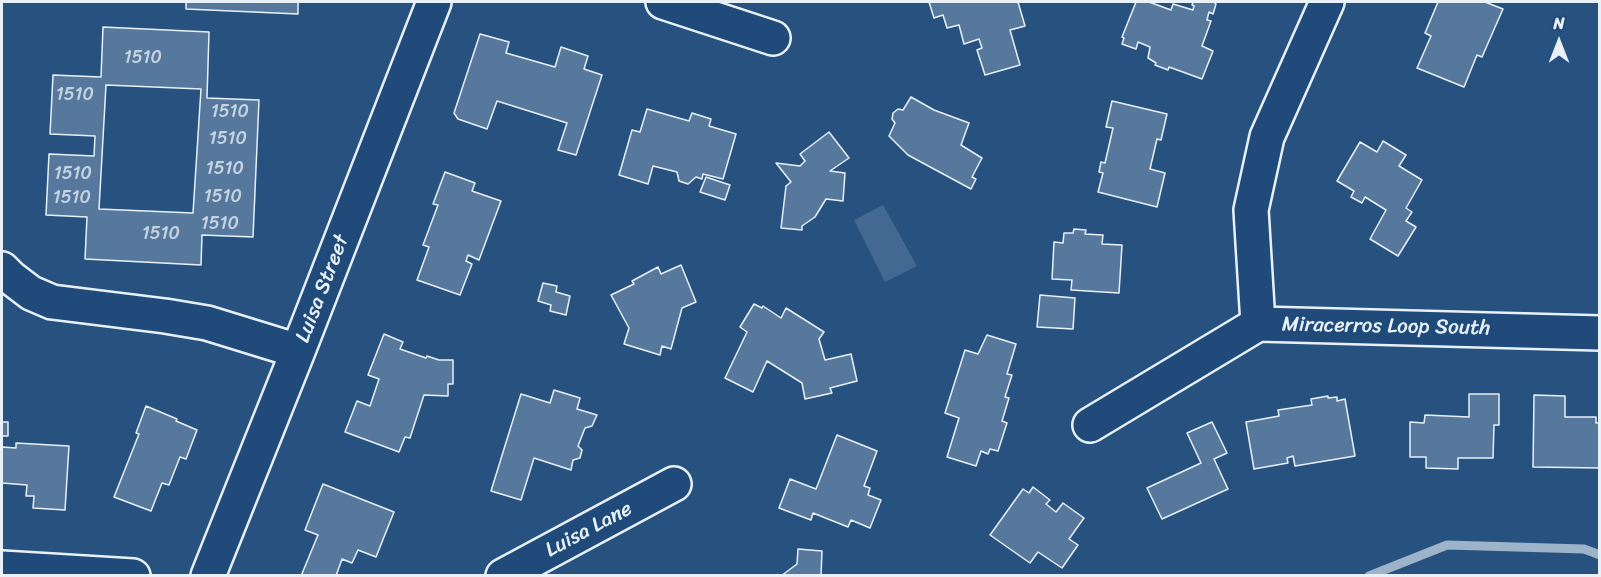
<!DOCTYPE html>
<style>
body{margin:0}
#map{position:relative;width:1601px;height:577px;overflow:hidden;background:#27517f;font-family:Sriracha,sans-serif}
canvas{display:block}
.frame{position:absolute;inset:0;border:3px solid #e8f1f8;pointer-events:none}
.north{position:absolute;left:1529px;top:12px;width:60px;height:60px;-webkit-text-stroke:4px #1f4a7a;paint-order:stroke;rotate:0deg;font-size:16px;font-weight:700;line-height:24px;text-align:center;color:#e8f1f8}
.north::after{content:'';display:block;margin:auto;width:21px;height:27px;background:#e8f1f8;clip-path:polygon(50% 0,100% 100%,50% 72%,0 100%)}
</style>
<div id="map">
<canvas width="1601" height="577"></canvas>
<div class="frame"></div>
<div class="north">N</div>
</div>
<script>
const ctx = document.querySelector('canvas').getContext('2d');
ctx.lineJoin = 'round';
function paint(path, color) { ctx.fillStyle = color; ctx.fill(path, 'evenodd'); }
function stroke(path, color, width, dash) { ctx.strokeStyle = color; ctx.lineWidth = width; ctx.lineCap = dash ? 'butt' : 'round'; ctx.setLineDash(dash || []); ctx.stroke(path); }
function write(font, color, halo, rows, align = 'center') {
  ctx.font = font + ' Sriracha,sans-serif'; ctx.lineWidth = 5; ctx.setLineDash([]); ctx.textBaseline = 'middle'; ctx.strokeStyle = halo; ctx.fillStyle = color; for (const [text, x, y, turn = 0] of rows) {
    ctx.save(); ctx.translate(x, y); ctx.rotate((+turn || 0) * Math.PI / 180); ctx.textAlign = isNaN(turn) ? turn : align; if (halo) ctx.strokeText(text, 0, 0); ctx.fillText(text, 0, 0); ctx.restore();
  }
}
const green = new Path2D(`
 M883 205 917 266 885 282 854 220Z`);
const stream = new Path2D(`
 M1369 576 1447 545 1584 549 1600 555`);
const building = new Path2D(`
 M186 2H298V14L186 9Z
 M929 2H1018L1025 26 1010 30 1020 65 985 75 977 50 982 48 979 39 964 44 959 25 947 28 943 15 934 18Z
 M1136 2H1149L1171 10 1173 4 1193 10 1194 6 1192 5 1193 2H1214L1216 4 1213 14 1209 12 1207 20 1211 21 1202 46 1213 51 1202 79 1169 67 1168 70 1155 65 1156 63 1148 58 1150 47 1138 42 1136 49 1122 44 1124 38 1122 37Z
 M1438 2H1485L1503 9 1482 57 1477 55 1464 87 1417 68 1431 36 1425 33Z
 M103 27 209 32 207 98 259 100 253 237 202 235 201 265 85 259 87 217 46 215 49 154 94 156 95 136 50 134 53 75 101 77ZM106 85 201 89 193 213 99 209Z
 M480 34 509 42 506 53 555 67 561 47 588 56 584 69 602 75 576 155 558 150 567 123 497 101 487 129 458 119 454 113Z
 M911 97 934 110 969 123 961 145 982 158 972 177 976 179 971 189 908 155 889 136 895 123 892 119 893 113 898 109 903 110Z
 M1112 101 1167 114 1161 140 1157 139 1150 169 1165 173 1157 207 1098 192 1103 173 1099 172 1101 162 1105 163 1113 128 1106 127Z
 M647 109 689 121 692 113 711 119 709 126 736 134 723 179 703 174 702 179 696 177 688 184 679 181 677 172 653 166 648 184 619 175 632 130 640 132Z
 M829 132 849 158 830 171 845 173 843 201 826 199 815 217 802 226V230L781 228 786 186 791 182 776 163 800 166 805 161 800 154Z
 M1383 141 1406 155 1399 166 1422 180 1406 208 1412 212 1406 221 1416 227 1398 256 1370 239 1386 210 1365 197 1362 203 1351 197 1354 191 1337 181 1360 142 1377 152Z
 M445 172 475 183 472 191 501 201 479 260 468 255 466 261 472 264 460 295 417 280 429 247 423 245 438 205 433 204Z
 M706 177 730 185 725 200 700 192Z
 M1074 229 1086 230 1085 234 1103 235 1102 244 1122 245 1119 293 1071 290 1072 280 1052 279 1054 242 1063 243 1064 233H1073Z
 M681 265 696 302 682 308 671 349 662 346 660 355 624 344 629 328 611 295 634 284 632 281 658 267 661 274Z
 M543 283 557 286 556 292 570 296 566 315 550 311 551 305 538 301Z
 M1040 295 1075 298 1073 329 1037 327Z
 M754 304 762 308 763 306 781 318 786 308 824 332 819 339 825 360 851 354 857 381 830 388 832 393 805 399 802 383 767 361 753 392 725 378 747 332 740 327Z
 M384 334 403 342 400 349 426 358 427 356 439 360H453V384H448V396L424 395 410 438 405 437 399 452 345 432 357 401 370 406 379 379 368 375Z
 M987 335 1016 344 1007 374 1012 375 1005 397 1009 398 1002 421 1007 423 998 451 990 449 988 454 981 451 976 466 947 457 959 418 945 413 965 350 978 354Z
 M554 390 580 398 577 409 597 415 592 426 585 428 578 446 582 450 580 458 573 460 571 470 534 458 521 500 491 491 521 394 550 403Z
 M1469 394H1499V425H1494L1493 458H1458V469L1426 468V457H1410V422L1424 423 1425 415 1469 417Z
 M1534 395 1565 396V417H1596V423H1600V468L1533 467Z
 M1328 396V398L1337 397V401L1345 399 1355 456 1295 466 1293 456 1287 458 1288 463 1254 469 1246 422 1279 416 1278 410 1312 405 1311 399Z
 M146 406 177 419 176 421 197 430 186 459 180 457 169 485 162 483 151 511 114 497 139 434 136 433Z
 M2 422H8V436H2Z
 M1212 422 1227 453 1214 459 1228 489 1162 519 1147 488 1201 463 1187 433Z
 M837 435 877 451 864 486 870 488 868 495 881 500 870 528 851 520 848 527 813 513 811 520 779 508 790 479 816 489Z
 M16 443 69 446 65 510 33 508 34 496H26L27 485 2 483V447L16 448Z
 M323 484 394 512 376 557 358 550 352 563 342 559 336 576H301L318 535 305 530Z
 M1033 487 1050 500 1046 504 1056 512 1063 503 1084 518 1069 539 1078 545 1062 568 1038 552 1030 563 990 535 1023 489 1029 493Z
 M798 549 822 551 821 576H781L797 564Z`);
const minor = new Path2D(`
 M663 2 773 38
 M2 269 10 277 31 293 52 302 165 316 207 323 298 351
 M1258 324 1600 333
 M1258 324 1251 210 1267 137 1327 2
 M1090 425 1258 324
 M2 568 133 576
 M208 576 298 351 434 2
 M503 576 674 484`);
const numberNames = [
 ["1510",143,58],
 ["1510",75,95],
 ["1510",230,112],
 ["1510",228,139],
 ["1510",225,169],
 ["1510",73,174],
 ["1510",223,197],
 ["1510",72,198],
 ["1510",220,224],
 ["1510",161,234]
];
const streetNames = [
 ["Luisa Street",323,289,-69],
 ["Miracerros Loop South",1386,327,1],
 ["Luisa Lane",589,530,-28]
];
paint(green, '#436891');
stroke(stream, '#9db3c9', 9);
paint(building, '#57789d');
stroke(building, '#e8f1f8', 1.5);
stroke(minor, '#e8f1f8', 38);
stroke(minor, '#1f4a7a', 33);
write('18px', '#c4d3e1', null, numberNames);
write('21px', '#e8f1f8', '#1f4a7a', streetNames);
</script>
